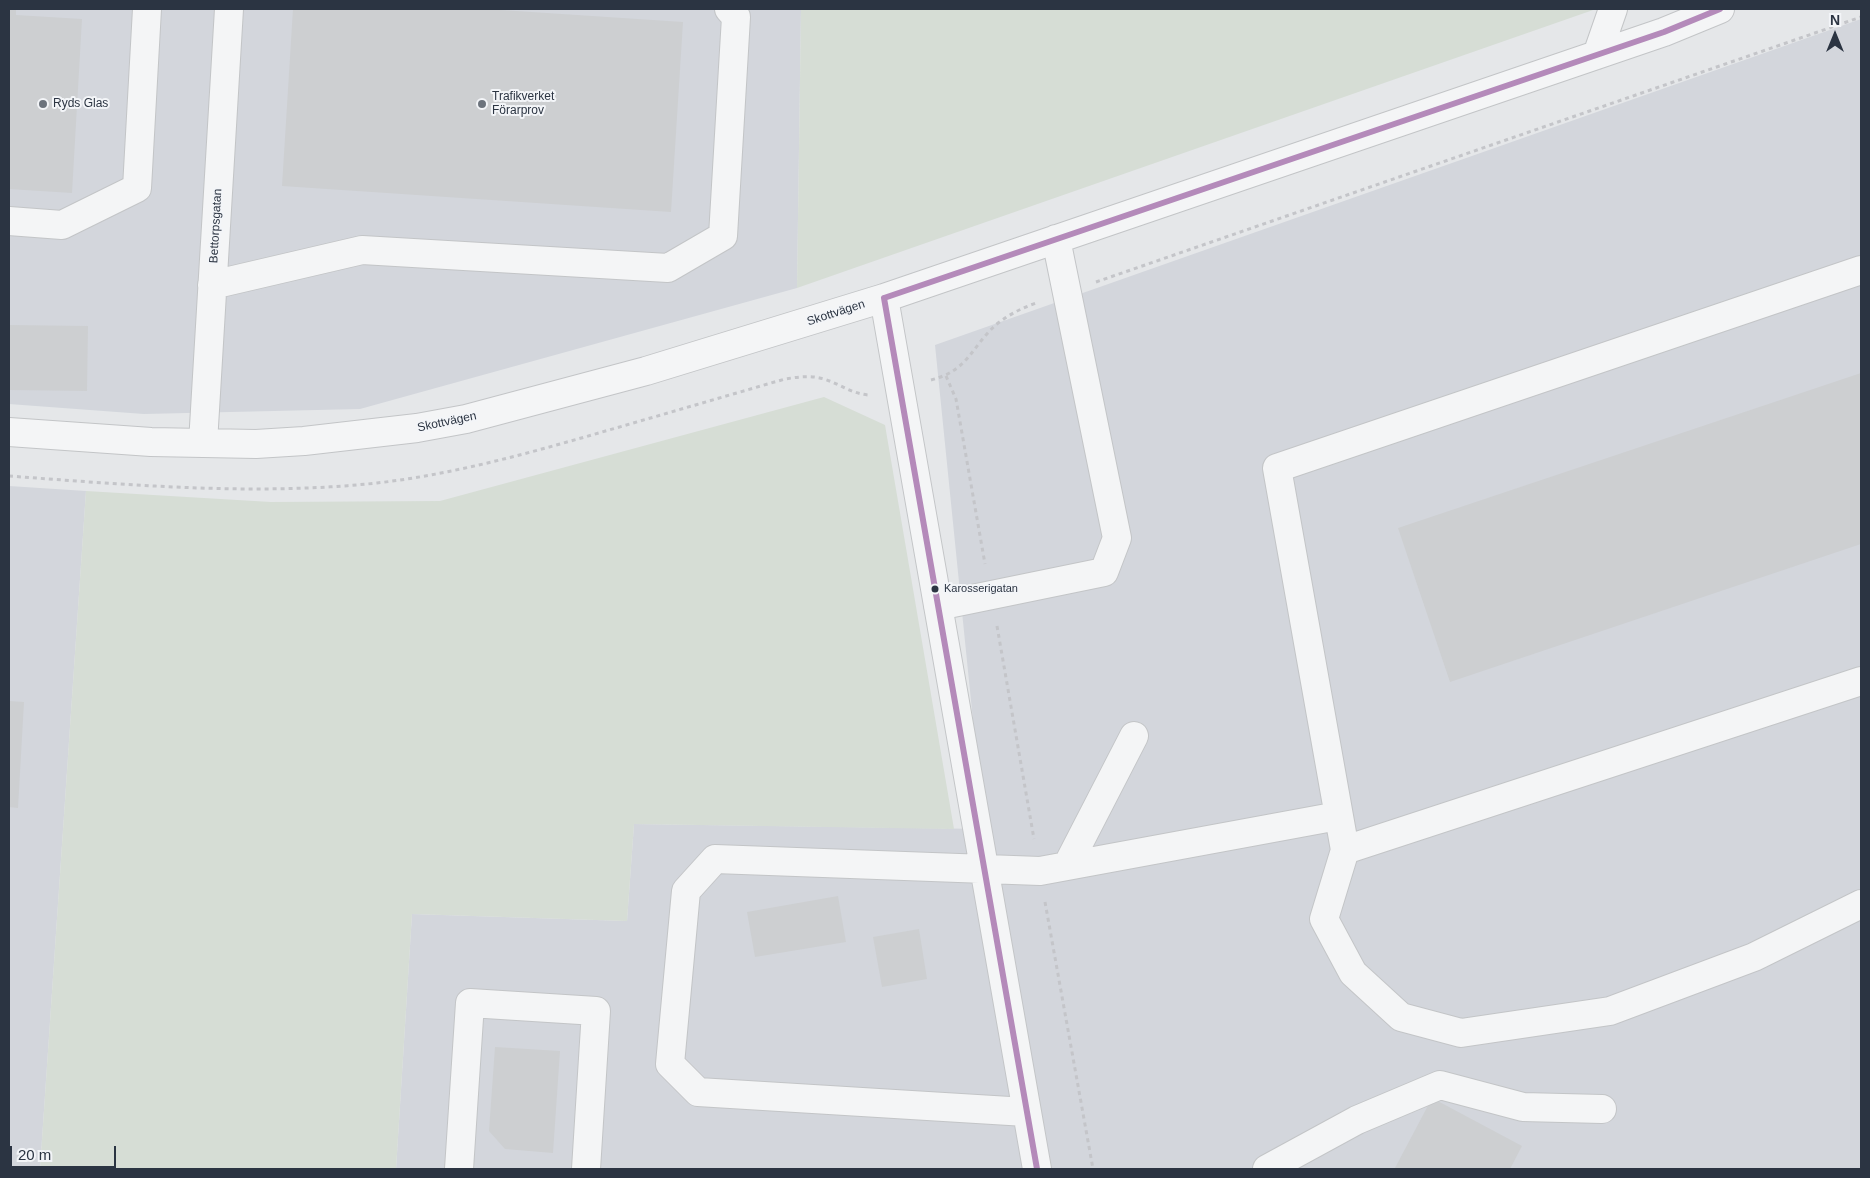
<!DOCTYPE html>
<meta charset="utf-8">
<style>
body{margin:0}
#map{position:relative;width:1870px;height:1178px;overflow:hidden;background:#e5e7e9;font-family:Helvetica,sans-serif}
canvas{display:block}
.frame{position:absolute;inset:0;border:10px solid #2b3442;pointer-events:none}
.north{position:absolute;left:1810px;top:10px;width:50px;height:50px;-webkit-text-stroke:4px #f3f5f8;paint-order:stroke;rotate:0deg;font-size:14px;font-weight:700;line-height:20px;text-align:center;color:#2b3442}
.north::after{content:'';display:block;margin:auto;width:18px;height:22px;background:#2b3442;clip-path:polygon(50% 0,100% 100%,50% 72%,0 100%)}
.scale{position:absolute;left:10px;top:1146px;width:106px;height:22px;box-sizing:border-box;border:2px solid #2b3442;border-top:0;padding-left:6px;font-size:15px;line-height:18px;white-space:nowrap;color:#2b3442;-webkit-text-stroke:4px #f3f5f8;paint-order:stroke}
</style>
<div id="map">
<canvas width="1870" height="1178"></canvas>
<div class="frame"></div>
<div class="north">N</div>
<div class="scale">20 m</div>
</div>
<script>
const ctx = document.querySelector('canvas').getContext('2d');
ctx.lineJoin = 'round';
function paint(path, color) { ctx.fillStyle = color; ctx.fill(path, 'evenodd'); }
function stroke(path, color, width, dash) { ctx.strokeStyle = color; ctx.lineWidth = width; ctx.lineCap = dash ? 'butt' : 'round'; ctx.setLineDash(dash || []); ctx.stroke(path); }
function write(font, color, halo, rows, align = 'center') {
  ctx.font = font + ' Helvetica,sans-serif'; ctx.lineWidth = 4; ctx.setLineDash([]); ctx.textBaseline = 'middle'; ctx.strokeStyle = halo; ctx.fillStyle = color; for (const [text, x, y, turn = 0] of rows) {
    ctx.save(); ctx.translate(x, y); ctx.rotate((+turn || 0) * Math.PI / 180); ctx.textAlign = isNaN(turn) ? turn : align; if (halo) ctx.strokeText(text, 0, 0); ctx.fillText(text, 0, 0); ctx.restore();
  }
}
const built = new Path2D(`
 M9 9H801L797 288 360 409 144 414 9 404Z
 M1861 19V1169H396L412 914 627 921 634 824 984 829 935 345Z
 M9 486 86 491 40 1169H9Z`);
const green = new Path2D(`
 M801 9H1596L797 288Z
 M824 397 885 425 954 829 634 824 627 921 412 914 396 1169H40L86 491 271 502 440 501Z`);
const building = new Path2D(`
 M9 9H16V15L82 19 72 193 9 189Z
 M293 9H486L683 22 671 212 282 186Z
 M9 325 88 326 87 391 9 390Z
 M1861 373V544L1450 682 1398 528Z
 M9 701 24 702 18 808 9 807Z
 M838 896 846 942 755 957 747 912Z
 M919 929 927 979 882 987 873 937Z
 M495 1047 560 1051 553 1153 505 1149 489 1131Z
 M1432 1098 1522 1146 1510 1169 1395 1168Z`);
const path = new Path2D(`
 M1096 282 1861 17
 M946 376 956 399 985 564
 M931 380C970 370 971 346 998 323 1010 314 1022 308 1036 303
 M9 476C131 485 255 496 377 483 456 474 533 452 609 430 668 413 726 396 785 379 798 377 811 375 824 379 840 384 852 394 869 395
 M997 626 1034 839
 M1045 902 1093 1169`);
const minor = new Path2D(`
 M1597 55 1613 9
 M9 221 62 225 137 188 147 9
 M1861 270 1277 468 1345 850 1861 681
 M212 285 362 250 668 268 723 236 736 17 729 9
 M884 298 1037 1169
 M9 432 151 442 256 444 304 441 417 428 466 419 646 371 884 298 1664 32 1720 9
 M203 443 229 9
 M938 606 1104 572 1117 538 1056 239
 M1345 850 1324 919 1353 973 1401 1017 1461 1033 1610 1011 1754 957 1861 904
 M1067 866 1134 736
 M1026 1112 698 1092 670 1064 686 891 715 859 1040 871 1338 816
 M459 1169 470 1003 596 1011 586 1169
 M1267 1169 1357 1120 1440 1085 1523 1107 1602 1109`);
const bus1 = new Path2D(`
 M884 298 1037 1169
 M884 298 1664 32 1720 9`);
const markers = [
 [43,104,5,"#6c737c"],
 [482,104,5,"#6c737c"],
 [935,589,4.5,"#2b3442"]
];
const busNames = [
 ["Karosserigatan",944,589]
];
const poiNames = [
 ["Trafikverket",492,97],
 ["Förarprov",492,111],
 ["Ryds Glas",53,104]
];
const streetNames = [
 ["Bettorpsgatan",216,226,-87],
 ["Skottvägen",836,313,-18],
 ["Skottvägen",447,422,-12]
];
paint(built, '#d3d6dc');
paint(green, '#d6ddd5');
paint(building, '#cdcfd1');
stroke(minor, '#c3c5c7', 30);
stroke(path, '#c4c5c9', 3, [4, 4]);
stroke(minor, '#f4f5f6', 28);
stroke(bus1, '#b48aba', 6);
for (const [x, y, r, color] of markers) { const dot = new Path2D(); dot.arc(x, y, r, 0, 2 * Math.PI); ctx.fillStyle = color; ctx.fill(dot); stroke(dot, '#f3f5f8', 2); }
write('11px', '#2b3442', '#f3f5f8', busNames, 'left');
write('12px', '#2b3442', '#f3f5f8', poiNames, 'left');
write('12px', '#2b3442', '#f3f5f8', streetNames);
</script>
